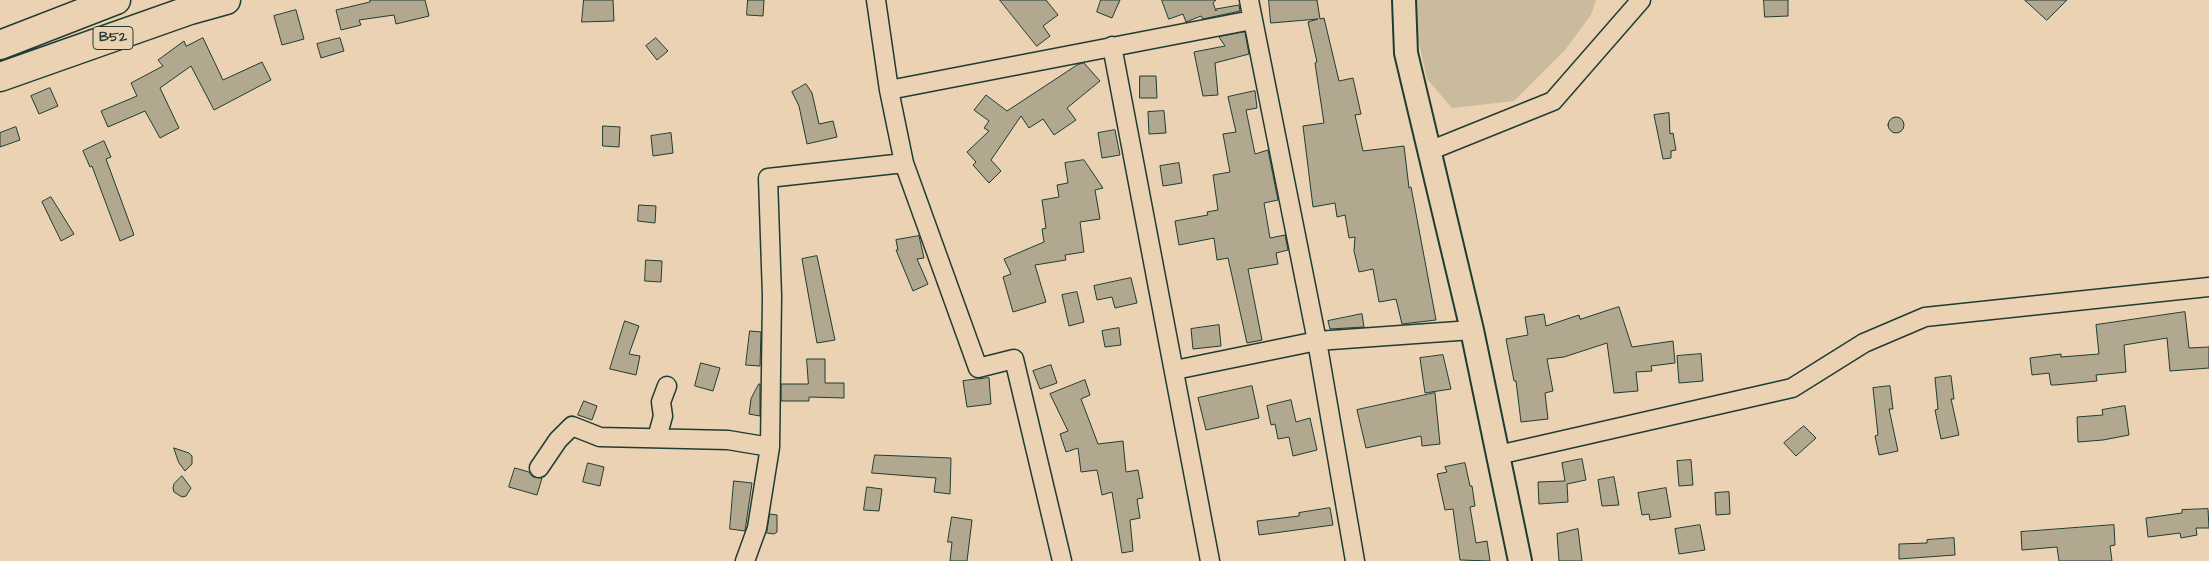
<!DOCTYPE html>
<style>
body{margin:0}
canvas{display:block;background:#ebd2b3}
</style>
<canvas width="2209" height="561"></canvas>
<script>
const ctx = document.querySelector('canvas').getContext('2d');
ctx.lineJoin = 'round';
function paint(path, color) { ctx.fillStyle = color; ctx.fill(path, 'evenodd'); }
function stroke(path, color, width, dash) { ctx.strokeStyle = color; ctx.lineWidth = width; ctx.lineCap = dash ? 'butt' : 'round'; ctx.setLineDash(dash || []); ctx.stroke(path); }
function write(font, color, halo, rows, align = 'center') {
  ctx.font = font + ' "Architects Daughter",sans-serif'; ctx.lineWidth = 4; ctx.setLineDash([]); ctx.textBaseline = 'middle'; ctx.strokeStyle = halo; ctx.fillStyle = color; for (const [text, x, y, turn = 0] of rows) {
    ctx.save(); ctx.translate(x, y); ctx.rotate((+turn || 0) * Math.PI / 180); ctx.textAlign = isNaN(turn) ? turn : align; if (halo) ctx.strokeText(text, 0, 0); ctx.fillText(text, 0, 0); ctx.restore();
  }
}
const green = new Path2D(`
 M1413 0H1596L1591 15 1565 50 1514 101 1452 108 1427 79 1414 21Z`);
const building = new Path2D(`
 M370 0H425L429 16 396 24 394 15 359 20 361 25 341 30 336 10 370 2Z
 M584 0H613L614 21 582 22Z
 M748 0H764L763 16 747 15Z
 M1000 0H1046L1058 15 1043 26 1050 36 1037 46Z
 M1101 0H1120L1112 18 1097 12Z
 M1162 0H1216L1213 3 1216 11V9L1239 5 1240 11 1203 19 1201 16 1186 22 1183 14 1169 19Z
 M1269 0H1317L1320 19 1324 18 1339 81 1353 78 1361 114 1355 115 1363 151 1404 146 1409 188 1411 187 1436 320 1402 324 1396 299 1379 302 1373 269 1359 272 1354 251 1355 237 1349 238 1345 215 1337 217 1335 203 1313 207 1303 126 1324 123 1315 63 1317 62 1308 22 1318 19 1271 23Z
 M1764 0H1788V16L1765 17Z
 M2025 0H2067L2047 20Z
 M296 10 304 39 282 45 274 16Z
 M1245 32 1249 54 1215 63 1218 95 1203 96 1194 52 1225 46 1219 37Z
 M203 38 223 80 262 62 271 80 214 110 191 66 160 88 179 128 160 138 145 111 108 127 101 111 137 96 131 83 163 66 158 60 184 41 186 46Z
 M340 38 344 51 321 58 317 44Z
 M656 38 668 51 657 60 646 46Z
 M1084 63 1100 81 1067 108 1076 120 1054 135 1043 119 1029 128 1021 116 991 160 1001 171 989 183 973 165 976 162 967 152 989 131 984 128 989 121 974 110 986 95 1007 111 1077 65Z
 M1140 76H1156L1157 98H1140Z
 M806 84 812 93 819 124 833 121 837 137 807 144 799 106 792 92Z
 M50 88 58 106 39 114 31 96Z
 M1255 91 1257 108 1246 110 1255 154 1268 150 1278 200 1264 203 1270 238 1285 235 1288 250 1276 253 1278 264 1248 269 1262 340 1247 343 1228 258 1217 260 1214 238 1179 245 1175 221 1208 215 1207 212 1218 210 1213 175 1230 172 1223 134 1236 132 1228 97Z
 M1164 111 1166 133 1149 134 1148 112Z
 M1669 113 1670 134 1673 133 1676 150 1671 151V158L1663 159 1654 115Z
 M1888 125a8 8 0 1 1 16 0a8 8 0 1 1-16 0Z
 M603 126 620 127 619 147 603 146Z
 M16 127 20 140 0 147V133Z
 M1115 130 1120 155 1102 158 1098 133Z
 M671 133 673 153 653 156 651 136Z
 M104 141 111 157 106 159 134 235 120 241 92 166 90 167 83 151Z
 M1084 160 1103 188 1095 190 1100 219 1080 222 1084 252 1065 255 1066 260 1035 265 1046 302 1013 312 1003 277 1011 274 1004 259 1044 242 1042 229 1046 228 1042 200 1059 197 1057 185 1068 183 1065 163Z
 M1179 163 1182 183 1163 186 1160 166Z
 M51 197 74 234 61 241 42 202Z
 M639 205 656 206 655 223 638 221Z
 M919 236 924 258 917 259 928 284 913 291 896 250H898L896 240Z
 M817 256 835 340 817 343 802 259Z
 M646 260 662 261 661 282 645 281Z
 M1131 278 1137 303 1115 308 1112 297 1097 300 1094 286Z
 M1077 292 1084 322 1069 326 1062 295Z
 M1619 307 1632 347 1673 341 1675 363 1651 366 1652 371 1636 372 1638 391 1614 393 1607 343 1564 357 1547 359 1553 391 1545 393 1548 419 1521 422 1516 381H1514L1506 339 1528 335 1525 317 1544 314 1546 326 1579 315 1580 319Z
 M2185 312 2189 348 2209 347V368L2170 371 2167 338 2124 345 2126 372 2096 375 2097 381 2055 385H2051L2049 373 2032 375 2030 358 2061 354V357L2099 354 2096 325Z
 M1362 314 1364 327 1330 329 1328 321Z
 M625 321 639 326 629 354 640 356 636 375 610 369Z
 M1219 325 1221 346 1193 349 1191 329Z
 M1119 328 1121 345 1105 347 1102 331Z
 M750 331 761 332 760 366 746 365Z
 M1701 354 1703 381 1679 383 1677 356Z
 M1443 355 1451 389 1425 393 1420 358Z
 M807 359H825V383H844V398L809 397V401H781V384H808Z
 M701 363 720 368 713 391 695 386Z
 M1051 365 1057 383 1040 389 1033 371Z
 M1951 376 1954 399H1951L1959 435 1941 439 1935 410 1938 409 1935 378Z
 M989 378 991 404 967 407 963 381Z
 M1085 380 1090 395 1081 399 1098 444 1123 441 1126 472 1138 470 1143 498 1137 499 1140 518 1130 520 1133 551 1122 553 1112 492 1102 495 1097 470 1081 472 1078 448 1066 452 1060 434 1068 431 1050 394Z
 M759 384H760V416L749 414 751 399Z
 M1252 386 1259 418 1206 430 1198 398Z
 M1890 386 1893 409H1889L1898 451 1879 455 1875 436 1878 435 1873 388Z
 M1435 393 1440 444 1422 446 1421 436 1366 448 1357 410Z
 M1291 400 1296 422 1310 418 1317 450 1293 456 1289 437 1278 439 1275 424 1271 425 1267 406Z
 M584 401 597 406 592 420 578 415Z
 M2125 406 2129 435 2103 440 2078 442 2077 417 2103 415 2102 410Z
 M1804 426 1816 438 1796 456 1784 443Z
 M174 448 189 453 192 456V464L185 471 179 463Z
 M875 455 951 458 950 494 934 492 936 478 872 473Z
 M1582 459 1586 480 1567 484 1568 502 1539 504 1538 482 1565 481 1562 463Z
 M1691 460 1693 485 1679 486 1677 461Z
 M588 463 604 467 600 486 583 482Z
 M1465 463 1470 486H1472L1475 506 1470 507 1476 543 1487 541 1490 561 1460 560 1453 509 1445 510 1437 474 1447 472 1445 467Z
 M515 468 529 472 533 477 542 478 537 495 509 487Z
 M182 476 191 488 186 496 182 497 174 492 173 488 174 484Z
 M1614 477 1619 505 1602 506 1598 480Z
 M734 481 752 483 745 531 730 529Z
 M867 487 882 489 879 511 864 510Z
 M1666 488 1671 517 1650 520 1649 514 1642 515 1638 493Z
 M1729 492 1730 514 1716 515 1715 493Z
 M1330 508 1333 525 1259 535 1257 521 1299 516V513Z
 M2208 509 2209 528H2196L2197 535 2181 538 2180 533 2148 537 2146 518 2182 513V510Z
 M770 514 777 515V532L774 534 767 533Z
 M952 517 972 520 967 561H950L952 542H948Z
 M1700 525 1705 550 1679 554 1675 529Z
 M2114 525 2115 545 2110 546 2112 561H2059L2057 547 2022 550 2021 532Z
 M1578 529 1582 561H1559L1557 534Z
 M1954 538 1955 555 1899 559V544L1927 543V540Z`);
const minor = new Path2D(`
 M876 0 889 90 904 163 978 368 1014 359 1062 561
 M1249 0 1317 341 1355 561
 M1112 46 1210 561
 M889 90 1252 20
 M1429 151 1553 101 1641 0
 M1175 370 1317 341 1472 330
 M657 438 663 416 661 402 667 386
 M1498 455 1792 388 1864 343 1925 317 2209 287
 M539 468 558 440 572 426 600 437 728 440 770 447
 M745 561 757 528 770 447 772 296 768 178 904 163`);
const tertiary = new Path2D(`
 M1404 0 1406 53 1472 330 1520 561`);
const trunk = new Path2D(`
 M0 45 116 0
 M0 77 190 10 226 0`);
const shields = [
 [113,38,40]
];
const shieldNames = [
 ["B52",113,38]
];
paint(green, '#caba9e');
paint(building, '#b2a890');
stroke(building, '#1f3d34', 1);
stroke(minor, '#1f3d34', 21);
stroke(tertiary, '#1f3d34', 26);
stroke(trunk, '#1f3d34', 31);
stroke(minor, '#ebd2b3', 18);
stroke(tertiary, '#ebd2b3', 22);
stroke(trunk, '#ebd2b3', 28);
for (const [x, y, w] of shields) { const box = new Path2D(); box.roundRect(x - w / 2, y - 11.5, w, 23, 4); ctx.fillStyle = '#ebd2b3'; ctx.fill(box); stroke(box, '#1f3d34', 1); }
write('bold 14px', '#1f3d34', null, shieldNames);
</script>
